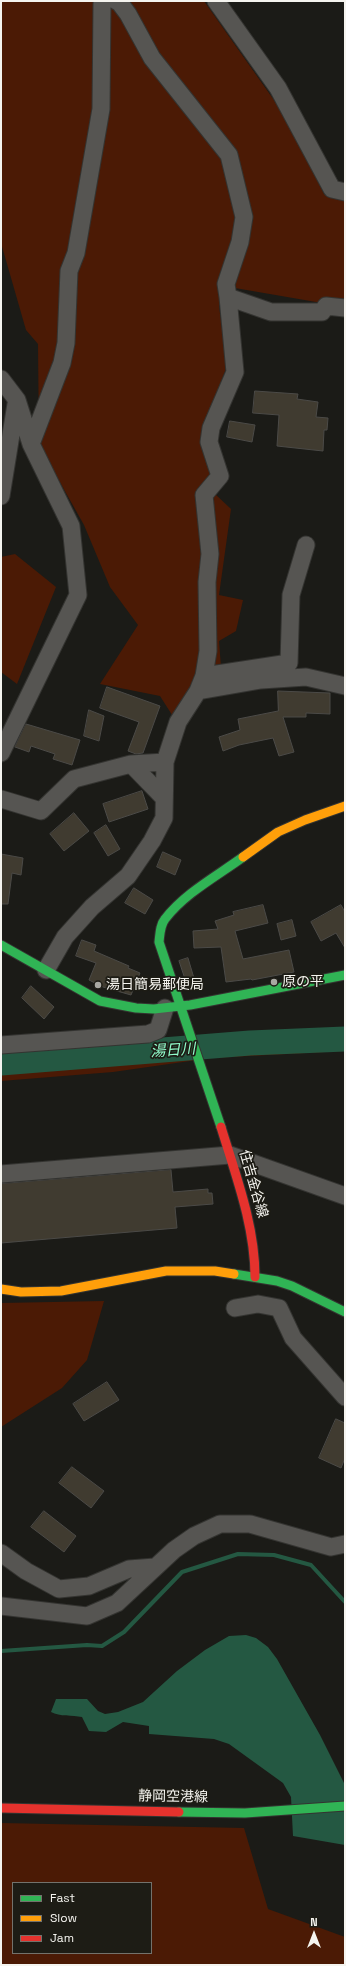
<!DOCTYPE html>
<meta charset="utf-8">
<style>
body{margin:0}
#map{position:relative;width:346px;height:1966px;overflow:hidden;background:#1b1b17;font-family:"Space Grotesk",sans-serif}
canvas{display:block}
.frame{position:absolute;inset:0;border:2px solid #f5f4ef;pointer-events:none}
.legend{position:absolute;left:12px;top:1882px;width:140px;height:72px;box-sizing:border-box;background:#1d1c15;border:1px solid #73726c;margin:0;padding:5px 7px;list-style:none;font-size:12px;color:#f5f4ef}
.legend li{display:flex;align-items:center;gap:8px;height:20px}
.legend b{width:20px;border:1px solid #73726c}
.north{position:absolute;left:294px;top:1914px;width:40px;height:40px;-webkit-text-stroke:3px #1d1c15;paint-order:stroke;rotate:0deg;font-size:11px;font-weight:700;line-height:16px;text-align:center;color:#f5f4ef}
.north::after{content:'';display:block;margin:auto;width:14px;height:18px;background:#f5f4ef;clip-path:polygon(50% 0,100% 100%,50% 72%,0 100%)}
</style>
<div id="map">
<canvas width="346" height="1966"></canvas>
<div class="frame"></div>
<ul class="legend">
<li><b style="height:5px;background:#30b455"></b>Fast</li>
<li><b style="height:5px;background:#ff9f0a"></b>Slow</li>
<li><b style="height:5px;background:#e5322d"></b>Jam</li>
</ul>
<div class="north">N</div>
</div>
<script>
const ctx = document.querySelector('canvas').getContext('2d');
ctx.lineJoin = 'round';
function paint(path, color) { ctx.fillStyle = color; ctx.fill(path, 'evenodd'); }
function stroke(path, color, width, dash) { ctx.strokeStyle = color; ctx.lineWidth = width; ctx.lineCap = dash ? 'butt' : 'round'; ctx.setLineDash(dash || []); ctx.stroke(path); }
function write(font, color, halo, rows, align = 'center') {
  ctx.font = font + ' "Space Grotesk","Noto Sans JP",sans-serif'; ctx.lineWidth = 3.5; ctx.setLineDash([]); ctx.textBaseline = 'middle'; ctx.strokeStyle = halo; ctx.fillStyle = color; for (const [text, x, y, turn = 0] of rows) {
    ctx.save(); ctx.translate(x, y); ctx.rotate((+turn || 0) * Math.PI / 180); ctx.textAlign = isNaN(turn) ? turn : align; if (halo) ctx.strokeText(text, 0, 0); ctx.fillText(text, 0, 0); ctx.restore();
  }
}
const green = new Path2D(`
 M1 1H204L288 120 324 194 345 201V307L235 288 219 306 227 366 202 431 214 493 231 509 219 595 243 600 236 631 219 641 221 667 174 718 160 696 100 684 138 625 110 587 84 525 39 445 38 344 26 330 1 243Z
 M15 554 56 587 17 684 1 672V557Z
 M345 1029V1051L211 1058 113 1072 1 1081V1051L158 1040 225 1039 286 1031Z
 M104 1301 87 1360 62 1388 1 1427V1303Z
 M1 1823 244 1828 268 1909 345 1937V1965H1ZM13 1883H151V1953H13Z`);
const water = new Path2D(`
 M246 1635 256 1638 268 1647 277 1659 320 1735 345 1785V1845L293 1836 291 1797 283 1783 229 1744 214 1739 149 1734V1726L123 1722 106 1732 89 1731 82 1717C72 1715 60 1717 51 1712L56 1699H87L98 1711 105 1714 118 1712 143 1702 177 1671 205 1650 229 1636Z`);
const stream = new Path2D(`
 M1 1651 87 1645 102 1646 124 1632 182 1572 238 1554 274 1555 311 1565 345 1602`);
const river = new Path2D(`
 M1 1063 250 1043 345 1039`);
const building = new Path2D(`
 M255 391 298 394 297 399 318 402 316 417 328 418 327 430H324L323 451 277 446 279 415 253 413Z
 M230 421 255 425 252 442 227 437Z
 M107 687 160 706 143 753 136 754 128 751 139 722 100 708Z
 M278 691 330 693V714L306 713V717H283L294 752 279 756 273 738 239 745 223 751 219 737 240 730 238 719 278 711Z
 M89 710 104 716 99 741 84 736Z
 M26 724 80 740 72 765 53 759 55 754 31 746 29 752 15 747Z
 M142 791 148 809 109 822 103 804Z
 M74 813 89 831 64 851 50 834Z
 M106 825 120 849 108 856 94 833Z
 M163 852 181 860 175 875 157 867Z
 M1 854 23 858 21 875 12 873 8 904H1Z
 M134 888 153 900 145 914 125 903Z
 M263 905 268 923 235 931 243 959 289 950 294 972 252 980 251 979 226 982 221 947 194 948 193 931 218 929 215 921 234 915 233 912Z
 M341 905 345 912V948L336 933 321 941 311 922Z
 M292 920 296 936 281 940 277 924Z
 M82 940 96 945 94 951 129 966 128 968 140 973 131 995 103 987 89 980 96 963 76 956Z
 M188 958 196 985 188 988 179 961Z
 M31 986 54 1007 44 1019 22 998Z
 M171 1170 173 1192 208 1189V1193H212L213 1204 175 1207 177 1228 1 1243V1184Z
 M107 1382 119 1400 84 1421 73 1404Z
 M336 1419 345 1423V1458L341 1468 319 1458Z
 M72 1467 104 1491 91 1508 59 1483Z
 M44 1511 76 1536 64 1552 31 1527Z`);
const street = new Path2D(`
 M116 1 119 2 128 14 152 58 229 155 244 217 240 242 226 284 228 297
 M216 1 278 88 332 189 345 192
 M1 379 17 400 31 444 71 526 78 595 1 753
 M31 444 62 363 66 343 69 271 76 253 101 109 102 4 105 1
 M1 496 16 404
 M204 676 289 663 291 595 306 545
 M198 691 261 680 306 677 345 686
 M131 764 164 798
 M1 799 41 811 74 779 131 764 165 762
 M46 970 65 937 92 907 128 876 152 841 164 818 165 762 178 722 198 691 204 676 208 651 207 582 210 554 204 495 220 476 209 442 211 428 235 372 228 297 271 312H322L326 306 345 308
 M1 1045 148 1034 158 1030 165 1008
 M1 1174 230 1155 345 1196
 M235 1308 258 1304 279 1308 293 1338 345 1397
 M1 1553 26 1571 59 1589 89 1586 129 1569 155 1567
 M1 1606 87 1616 117 1603 174 1550 194 1536 220 1524H250L331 1547 345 1544`);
const fast = new Path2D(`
 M1 945 100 1001 136 1008 154 1009 190 1005 345 975
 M221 1127 159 942C160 934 160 925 165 919 185 893 217 876 243 857
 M234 1274 277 1281 292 1286 345 1312
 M179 1812 245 1813 345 1806`);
const slow = new Path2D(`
 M243 857 278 832 305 820 345 806
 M1 1289 21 1292 61 1291 166 1271H215L234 1274`);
const jam = new Path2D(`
 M221 1127C236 1176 255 1226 255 1277
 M1 1808 179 1812`);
const markers = [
 [274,982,4,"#a9a8a3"],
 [98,985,4,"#a9a8a3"]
];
const poiNames = [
 ["原の平",282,982],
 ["湯日簡易郵便局",106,985]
];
const streetNames = [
 ["住吉金谷線",253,1184,74],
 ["静岡空港線",173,1797,1]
];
const waterNames = [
 ["湯日川",173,1051,-4]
];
paint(green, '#4b1a05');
paint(water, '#245842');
stroke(stream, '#245842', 4);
stroke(river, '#245842', 25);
paint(building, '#403b30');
stroke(building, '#4b4a47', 1);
stroke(street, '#343431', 19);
stroke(fast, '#343431', 11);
stroke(slow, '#343431', 11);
stroke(jam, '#343431', 11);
stroke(street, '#565552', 17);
stroke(fast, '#30b455', 9);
stroke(slow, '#ff9f0a', 9);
stroke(jam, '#e5322d', 9);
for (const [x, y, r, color] of markers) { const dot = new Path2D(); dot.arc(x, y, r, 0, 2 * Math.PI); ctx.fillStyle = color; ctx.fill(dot); stroke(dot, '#1d1c15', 1.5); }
write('14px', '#f5f4ef', '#1d1c15', poiNames, 'left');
write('14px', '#f5f4ef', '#1d1c15', streetNames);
write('italic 15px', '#92fdcc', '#1d1c15', waterNames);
</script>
